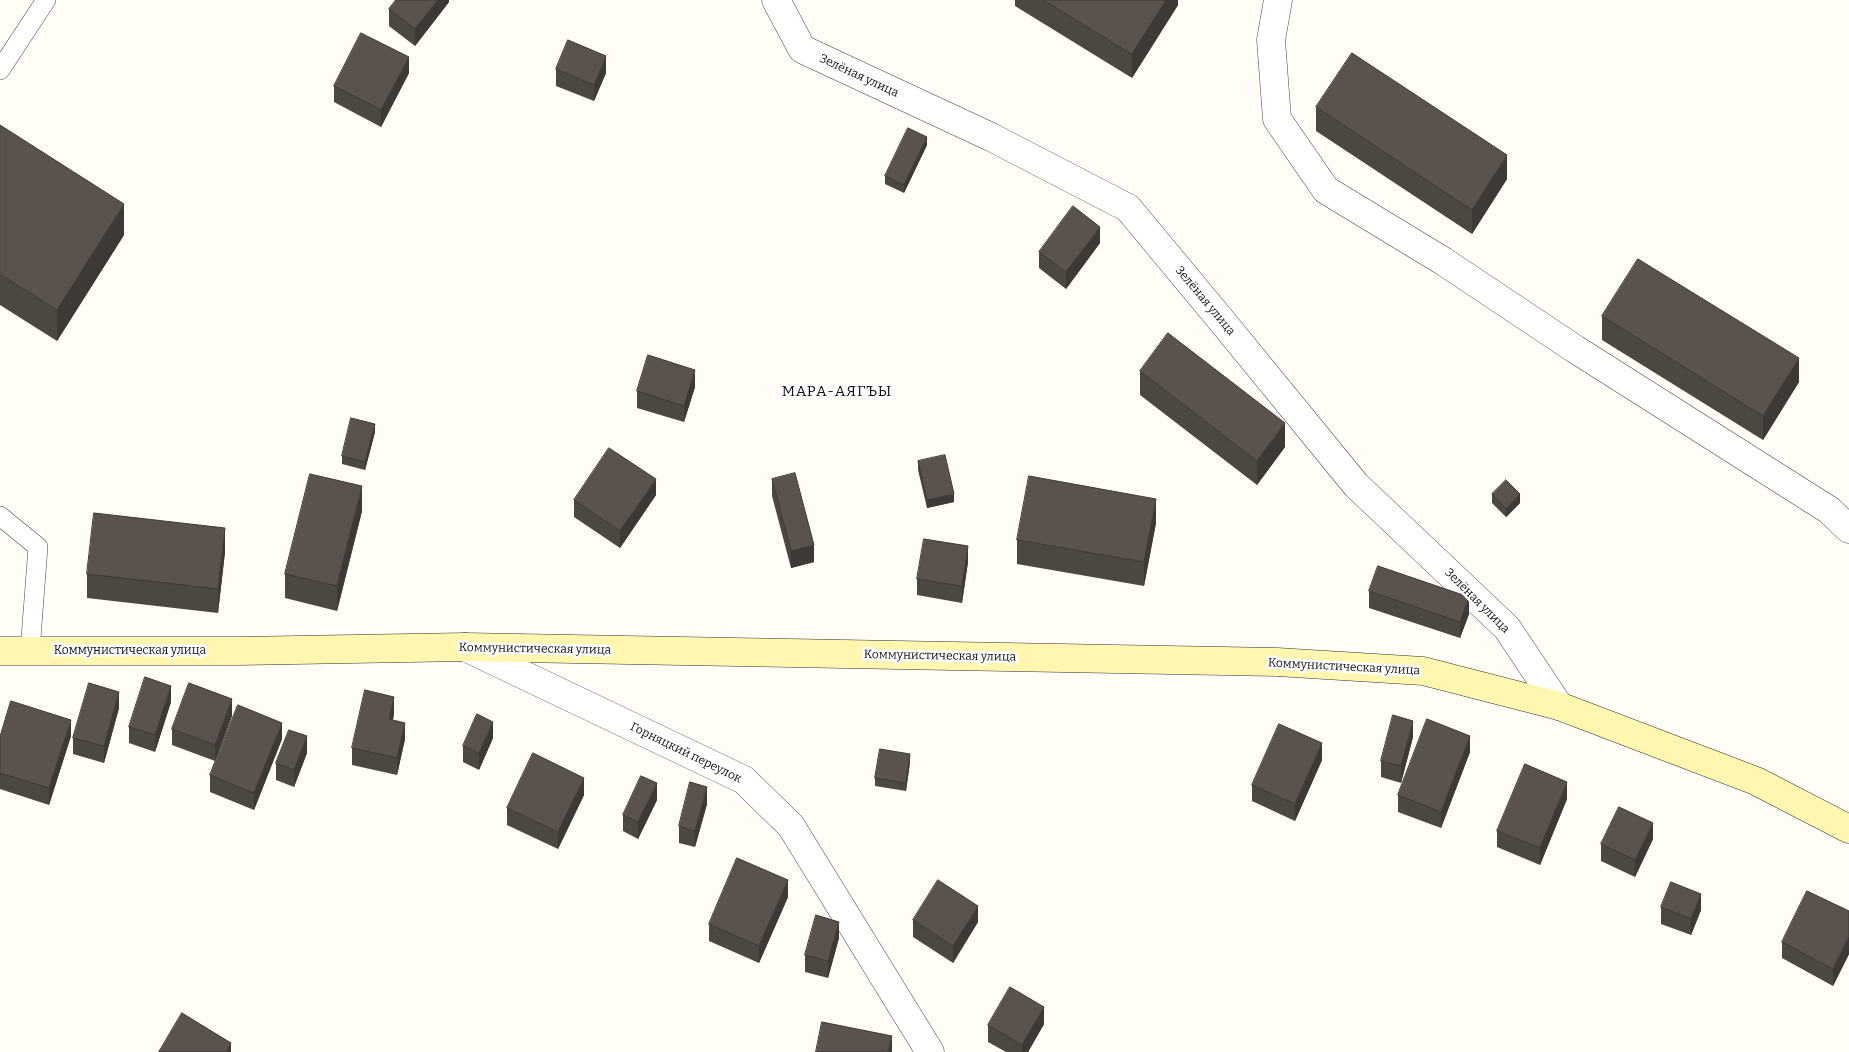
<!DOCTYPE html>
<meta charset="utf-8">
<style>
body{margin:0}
canvas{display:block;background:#fffdf5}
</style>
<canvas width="1849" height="1052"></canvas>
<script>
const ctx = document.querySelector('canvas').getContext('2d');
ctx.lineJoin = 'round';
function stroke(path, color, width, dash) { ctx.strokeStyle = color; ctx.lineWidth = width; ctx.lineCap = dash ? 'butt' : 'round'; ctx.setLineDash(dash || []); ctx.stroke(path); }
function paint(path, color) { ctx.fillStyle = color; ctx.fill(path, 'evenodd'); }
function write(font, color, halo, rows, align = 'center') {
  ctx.font = font + ' Bitter,serif'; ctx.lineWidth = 5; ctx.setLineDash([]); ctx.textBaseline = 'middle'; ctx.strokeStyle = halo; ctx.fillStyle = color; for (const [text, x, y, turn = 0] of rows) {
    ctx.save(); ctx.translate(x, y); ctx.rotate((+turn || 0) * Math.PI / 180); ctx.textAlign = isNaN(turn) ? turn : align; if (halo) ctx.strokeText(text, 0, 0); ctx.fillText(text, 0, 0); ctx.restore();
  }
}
const lane = new Path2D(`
 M0 70 46 0
 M0 516 38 547 30 651`);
const street = new Path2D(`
 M776 0 802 49 991 137 1128 208 1226 326 1356 485 1507 628 1559 706
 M1278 0 1271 40 1277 119 1326 190 1443 261 1575 349 1829 510 1849 529
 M465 647 744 780 791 826 930 1052`);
const secondary = new Path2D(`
 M0 651H239L465 647 1277 662 1423 671 1559 706 1756 781 1849 829`);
const wall = new Path2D(`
 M449 0V2L415 46 389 26V9Z
 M1015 0H1178V5L1132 78 1015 6Z
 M556 69 606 73 594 101 556 86Z
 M409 73 381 127 334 102V86Z
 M1316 107 1507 179 1472 234 1316 131Z
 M0 125 124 235 57 341 0 305Z
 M927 145 904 193 885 184V176Z
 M1100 243 1066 289 1039 268V252Z
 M1602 316 1799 382 1763 440 1602 340Z
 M1140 371 1285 447 1257 485 1140 395Z
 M695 387 684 422 637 408V391Z
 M375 432 365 470 342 464V456Z
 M918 461 954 502 927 508 918 470Z
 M772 479 814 562 791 568 772 496Z
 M1492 494 1520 503 1506 517 1492 503Z
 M656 495 620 548 574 517V500Z
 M362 511 337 611 285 598V574Z
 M1156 523 1144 586 1017 564V540Z
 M225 552 218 613 87 598V574Z
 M968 562 962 603 917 595V579Z
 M1369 591 1469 614 1460 638 1369 608Z
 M171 702 155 752 129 743V727Z
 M119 708 104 763 73 754V738Z
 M394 714 393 720 405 739 397 775 352 765V748Z
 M232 716 215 761 172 745V729Z
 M71 736 49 805 0 789V737Z
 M1413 737 1401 783 1381 777V761Z
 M493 738 479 770 463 762V746Z
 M282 739 254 810 210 792V775Z
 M1470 752 1441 828 1398 812V795Z
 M307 753 294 787 276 780V763Z
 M1322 760 1295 821 1252 801V785Z
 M910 762 906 791 875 786V778Z
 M584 795 558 849 507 825V808Z
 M1567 799 1540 865 1497 847V831Z
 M657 800 638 839 623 831V815Z
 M707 804 695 847 679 843V826Z
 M1653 839 1635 877 1601 861V844Z
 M788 897 759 963 709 941V924Z
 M1661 907 1701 910 1691 935 1661 924Z
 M1849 911V954L1833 986 1782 958V942Z
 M913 920 978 922 953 963 913 937Z
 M839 938 828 978 805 972V955Z
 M1044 1024 1028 1052H1006L988 1042V1025Z`);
const shadedWall = new Path2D(`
 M438 0H449V2L415 46V29Z
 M1166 0H1178V5L1132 78V54Z
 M606 56V73L594 101V85Z
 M409 57V73L381 127V110Z
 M927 137V145L904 193V185Z
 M1507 155V179L1472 234V210Z
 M124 204V235L57 341V310Z
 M1100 227V243L1066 289V272Z
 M1799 358V382L1763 440V416Z
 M695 370V387L684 422V406Z
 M1285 423V447L1257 485V461Z
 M375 424V432L365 470V462Z
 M656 479V495L620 548V531Z
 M362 486V511L337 611V586Z
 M954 494V502L927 508V500Z
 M1520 494V503L1506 517V509Z
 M1156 499V523L1144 586V562Z
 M225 528V552L218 613V589Z
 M814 545V562L791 568V551Z
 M968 546V562L962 603V586Z
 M1469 597V614L1460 638V622Z
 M171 686V702L155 752V735Z
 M119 692V708L104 763V746Z
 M394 697V714L389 736V719Z
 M232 699V716L215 761V745Z
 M71 720V736L49 805V788Z
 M1413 721V737L1401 783V766Z
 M493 722V738L479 770V753Z
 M282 723V739L254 810V793Z
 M405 723V739L397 775V758Z
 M307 736V753L294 787V770Z
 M1470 736V752L1441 828V812Z
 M1322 743V760L1295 821V804Z
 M910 754V762L906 791V783Z
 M584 778V795L558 849V832Z
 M1567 782V799L1540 865V848Z
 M657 783V800L638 839V822Z
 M707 787V804L695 847V831Z
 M1653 823V839L1635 877V860Z
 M788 880V897L759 963V946Z
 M1701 894V910L1691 935V919Z
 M978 906V922L953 963V946Z
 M839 922V938L828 978V961Z
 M1849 937V954L1833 986V969Z
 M1044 1007V1024L1028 1052H1022V1045Z
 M892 1036V1052H888Z
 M231 1043V1052H226Z`);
const building = new Path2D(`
 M396 0H438L415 29 389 9Z
 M1044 0H1166L1132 54Z
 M361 33 409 57 381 110 334 86Z
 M568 40 606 56 594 85 556 69Z
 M1352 53 1507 155 1472 210 1316 107Z
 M0 125 124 204 57 310 0 274Z
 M908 128 927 137 904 185 885 176Z
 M1073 206 1100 227 1066 272 1039 252Z
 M1638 259 1799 358 1763 416 1602 316Z
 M1168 333 1285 423 1257 461 1140 371Z
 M648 355 695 370 684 406 637 391Z
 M351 418 375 424 365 462 342 456Z
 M609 448 656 479 620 531 574 500Z
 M945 455 954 494 927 500 918 461Z
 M795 473 814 545 791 551 772 479Z
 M310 474 362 486 337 586 285 574Z
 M1029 476 1156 499 1144 562 1017 540Z
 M1506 480 1520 494 1506 509 1492 494Z
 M94 513 225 528 218 589 87 574Z
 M924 539 968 546 962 586 917 579Z
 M1378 566 1469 597 1460 622 1369 591Z
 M145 677 171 686 155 735 129 727Z
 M89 683 119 692 104 746 73 738Z
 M189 683 232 699 215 745 172 729Z
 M365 690 394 697 389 719 405 723 397 758 352 748Z
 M11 701 71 720 49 788 0 773V737Z
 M238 705 282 723 254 793 210 775Z
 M477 714 493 722 479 753 463 746Z
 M1393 715 1413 721 1401 766 1381 761Z
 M1427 719 1470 736 1441 812 1398 795Z
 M1279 724 1322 743 1295 804 1252 785Z
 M289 730 307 736 294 770 276 763Z
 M880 749 910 754 906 783 875 778Z
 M533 753 584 778 558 832 507 808Z
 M1525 764 1567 782 1540 848 1497 831Z
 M641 776 657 783 638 822 623 815Z
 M690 782 707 787 695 831 679 826Z
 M1619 807 1653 823 1635 860 1601 844Z
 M737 858 788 880 759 946 709 924Z
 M938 880 978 906 953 946 913 920Z
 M1671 882 1701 894 1691 919 1661 907Z
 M1807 891 1849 911V937L1833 969 1782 942Z
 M816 915 839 922 828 961 805 955Z
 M1010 987 1044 1007 1022 1045 988 1025Z
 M182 1013 231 1043 226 1052H159Z
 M822 1022 892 1036 888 1052H816Z`);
const streetNames = [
 ["Зелёная улица",859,76,25],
 ["Зелёная улица",1205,301,50],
 ["Зелёная улица",1477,601,45],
 ["Коммунистическая улица",535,649,1],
 ["Коммунистическая улица",130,651],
 ["Коммунистическая улица",940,656,1],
 ["Коммунистическая улица",1344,667,3],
 ["Горняцкий переулок",686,753,26]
];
const quarterNames = [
 ["МАРА-АЯГЪЫ",837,392]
];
stroke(lane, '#444', 20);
stroke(street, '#444', 29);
stroke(secondary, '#333', 29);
stroke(lane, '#fff', 19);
stroke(street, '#fff', 28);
stroke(secondary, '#fff6b0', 28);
paint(wall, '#4d4742');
paint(shadedWall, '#3f3936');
paint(building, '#5a524d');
stroke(building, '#3f3936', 1);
write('12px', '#111', '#fff', streetNames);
ctx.letterSpacing = '1px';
write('15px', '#111', '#fff', quarterNames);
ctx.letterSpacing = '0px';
</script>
